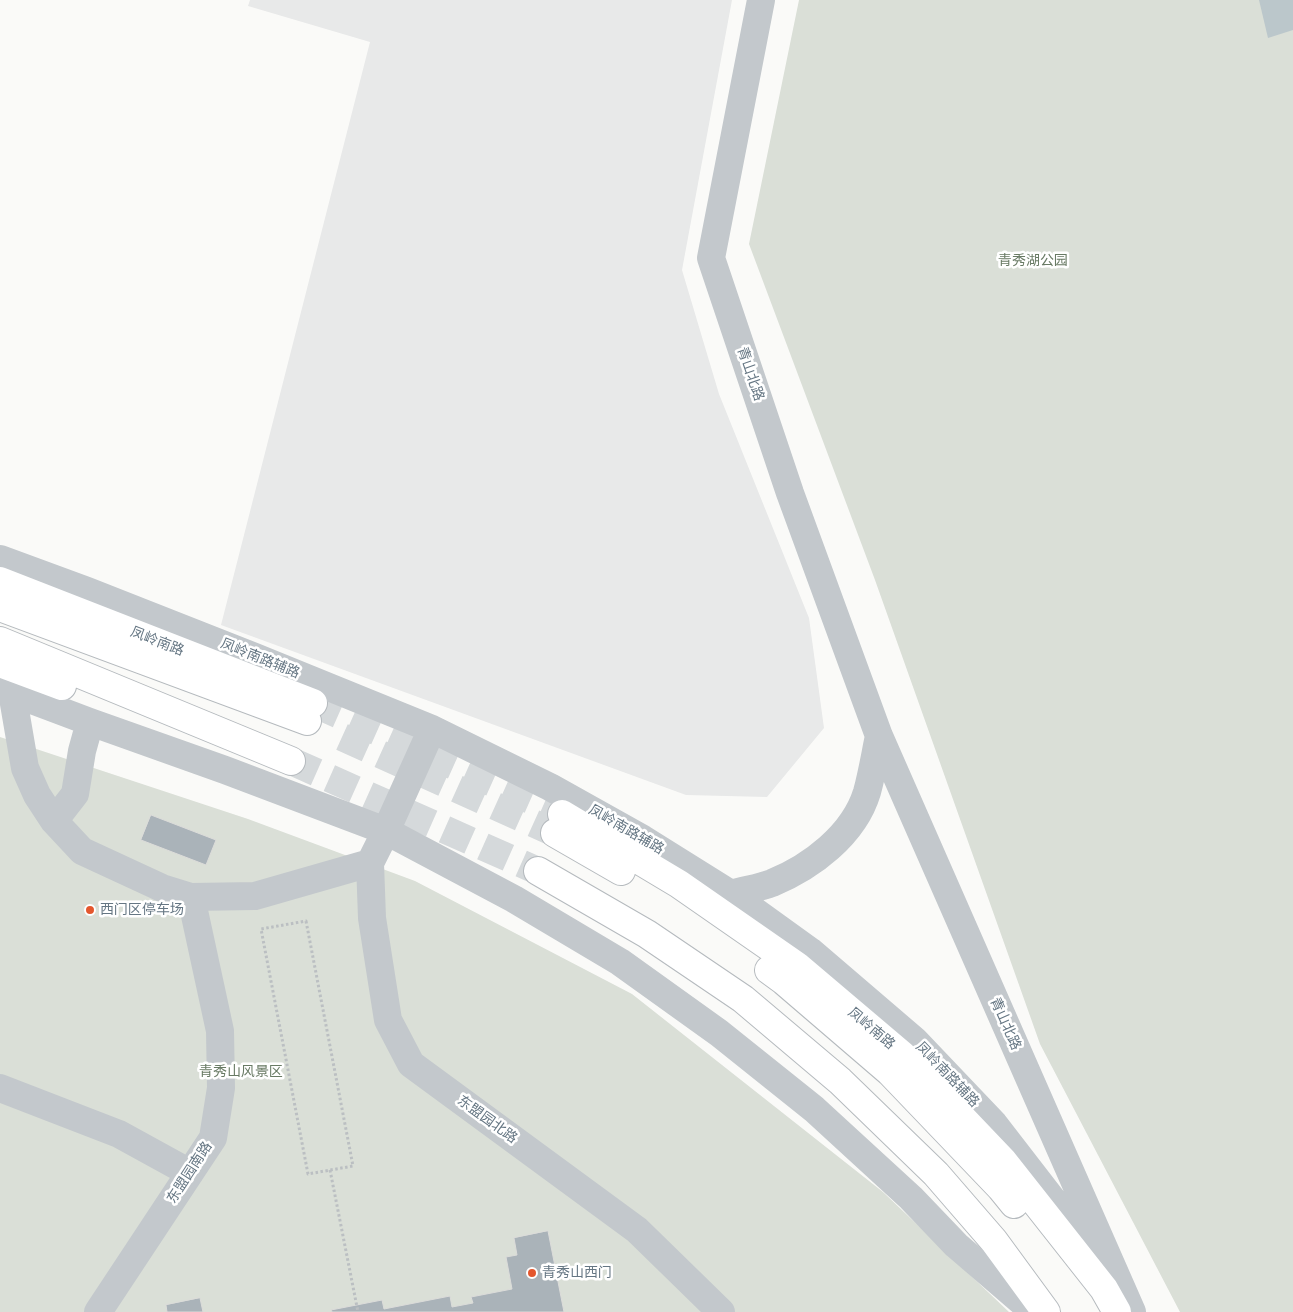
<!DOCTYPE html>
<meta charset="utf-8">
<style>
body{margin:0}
canvas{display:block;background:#fafaf8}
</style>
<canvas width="1293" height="1312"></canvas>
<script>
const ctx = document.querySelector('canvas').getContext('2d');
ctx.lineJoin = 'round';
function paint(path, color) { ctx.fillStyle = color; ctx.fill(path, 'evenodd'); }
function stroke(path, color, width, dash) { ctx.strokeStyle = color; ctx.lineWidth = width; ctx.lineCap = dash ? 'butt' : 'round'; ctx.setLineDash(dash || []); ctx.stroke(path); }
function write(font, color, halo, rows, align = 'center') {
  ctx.font = font + ' "DejaVu Sans","Noto Sans SC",sans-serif'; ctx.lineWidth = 5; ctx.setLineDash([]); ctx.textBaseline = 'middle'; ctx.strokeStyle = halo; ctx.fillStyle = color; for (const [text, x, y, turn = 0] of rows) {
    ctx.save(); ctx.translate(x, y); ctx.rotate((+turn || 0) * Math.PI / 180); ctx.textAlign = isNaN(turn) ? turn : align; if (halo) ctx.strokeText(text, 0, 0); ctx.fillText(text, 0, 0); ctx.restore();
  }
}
const built = new Path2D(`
 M250 0H732L682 270 719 394 809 618 824 728 767 797 686 795 221 625 370 42 248 6Z`);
const green = new Path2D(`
 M799 0H1293V1312H1180L1040 1044 875 580 749 244Z
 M0 737 248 819 415 881 632 994 883 1192 1009 1312H0Z`);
const water = new Path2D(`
 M1259 0H1293V30L1268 38Z`);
const building = new Path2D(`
 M151 815 216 840 206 865 141 840Z
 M548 1231 564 1312H332L331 1310 382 1300 384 1309 450 1296 452 1307 473 1303 471 1297 512 1289 506 1257 517 1255 514 1238Z
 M200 1298 203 1312H167L166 1305Z`);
const majorTunnel = new Path2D(`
 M313 703 562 814
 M342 737 555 833
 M291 761 538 871`);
const path = new Path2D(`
 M306 921 353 1166 308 1174 261 929Z
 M330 1170 358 1312`);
const minor = new Path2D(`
 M761 0 711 258 790 493 879 736 1132 1312
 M0 559 87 591 255 657 432 729 550 787 643 839 731 894 810 951 915 1041 994 1124 1096 1256
 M0 688 90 722 225 770 386 831 514 899 620 962 719 1033 814 1109 911 1198 956 1245 1034 1312
 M12 692 25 768 37 795 54 821 82 851 162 888 191 897 255 896 370 863 386 831 432 729
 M54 821 75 794 82 751 90 722
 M370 863 372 918 388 1020 411 1064 637 1230 721 1312
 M731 894C744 890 759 888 772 883 811 867 854 835 867 792 872 774 875 755 879 736
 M0 1088 119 1134 190 1173
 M98 1312 213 1138 221 1088 220 1031 191 897`);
const major = new Path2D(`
 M0 581 313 703
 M0 607 307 721
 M0 641 291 761
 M0 663 62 686
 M562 814 679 884 797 966 902 1055 1003 1161 1104 1289 1117 1312
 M555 833 621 871
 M538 871 647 934 743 999 840 1081 936 1174 994 1241 1046 1312
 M769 970 784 981 890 1072 1001 1188 1014 1204`);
const markers = [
 [90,910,5,"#e4572e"],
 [532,1273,5,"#e4572e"]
];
const parkNames = [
 ["青秀湖公园",1033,261],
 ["青秀山风景区",241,1072]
];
const streetNames = [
 ["青山北路",750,374,71],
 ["凤岭南路",157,642,21],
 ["凤岭南路辅路",260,659,22],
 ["凤岭南路辅路",626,830,30],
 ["青山北路",1005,1024,66],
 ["凤岭南路",871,1029,40],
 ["凤岭南路辅路",947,1075,46],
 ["东盟园北路",487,1120,36],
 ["东盟园南路",190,1173,-57]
];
const poiNames = [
 ["西门区停车场",100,910],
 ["青秀山西门",542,1273]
];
paint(built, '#e8e9e9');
paint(green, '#dadfd7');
paint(water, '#bbc7cb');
paint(building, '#aab3b9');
stroke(building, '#dcdcda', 1);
stroke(majorTunnel, '#d5d9db', 28, [28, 14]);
stroke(major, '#b5babe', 30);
stroke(path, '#bbbfc2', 3, [2.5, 2.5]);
stroke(minor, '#c3c8cc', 28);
stroke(major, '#fff', 28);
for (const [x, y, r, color] of markers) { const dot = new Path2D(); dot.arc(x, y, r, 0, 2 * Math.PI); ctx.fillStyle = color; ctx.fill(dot); stroke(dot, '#fff', 2); }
write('14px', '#687a64', '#fff', parkNames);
write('14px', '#657683', '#fff', streetNames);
write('14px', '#657683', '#fff', poiNames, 'left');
</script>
